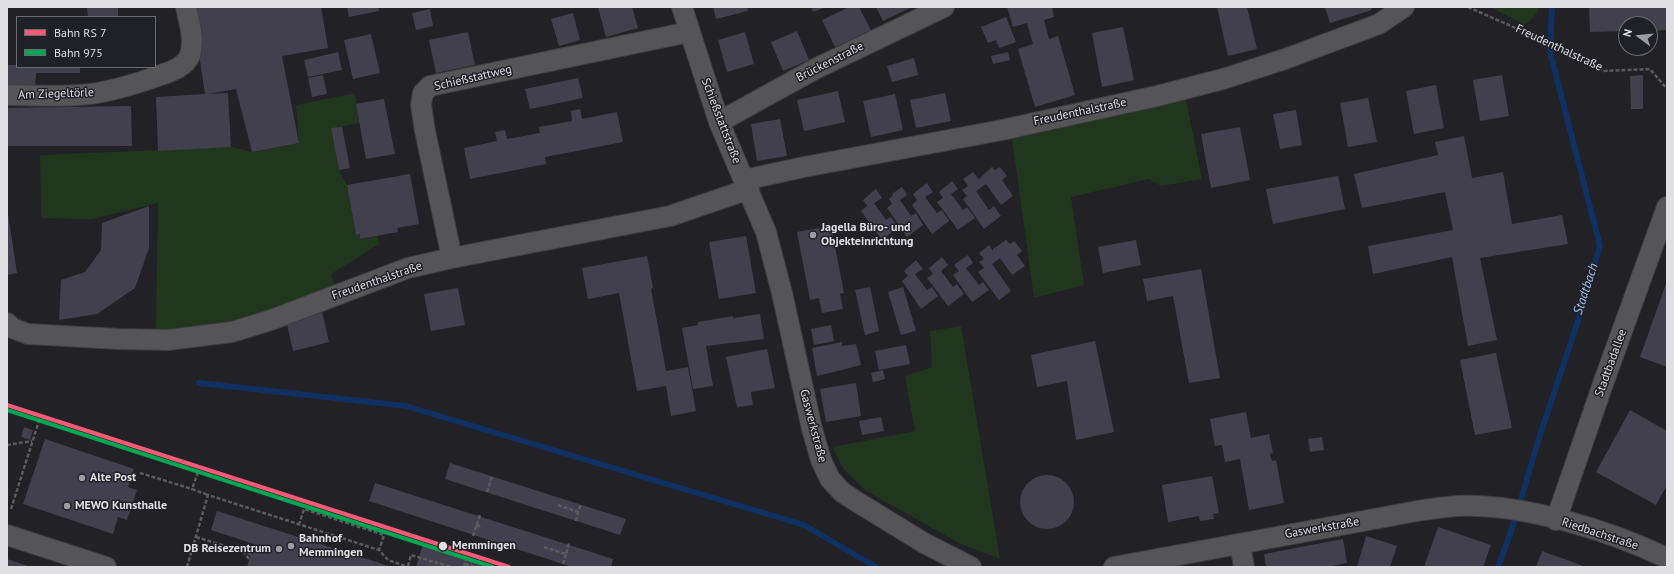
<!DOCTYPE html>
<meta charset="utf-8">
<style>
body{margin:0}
#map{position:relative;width:1674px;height:574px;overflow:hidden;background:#212126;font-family:"PT Sans",sans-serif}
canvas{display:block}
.frame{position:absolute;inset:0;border:8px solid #dfdfe4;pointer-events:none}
.legend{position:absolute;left:16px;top:16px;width:140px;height:52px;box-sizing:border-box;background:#202027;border:1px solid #6c6c73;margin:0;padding:5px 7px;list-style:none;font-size:12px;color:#dfdfe4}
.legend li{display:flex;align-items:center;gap:8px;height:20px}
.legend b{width:20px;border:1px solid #6c6c73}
.north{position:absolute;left:1618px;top:16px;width:40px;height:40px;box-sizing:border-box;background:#202027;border:1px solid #6c6c73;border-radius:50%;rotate:286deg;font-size:11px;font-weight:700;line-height:16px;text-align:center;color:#dfdfe4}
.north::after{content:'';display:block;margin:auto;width:14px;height:18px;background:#9c9ca2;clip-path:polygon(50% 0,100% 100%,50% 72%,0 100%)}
</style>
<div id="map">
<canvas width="1674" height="574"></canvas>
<div class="frame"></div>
<ul class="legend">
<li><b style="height:5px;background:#f75a77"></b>Bahn RS 7</li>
<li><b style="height:5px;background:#00a651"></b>Bahn 975</li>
</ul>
<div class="north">N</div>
</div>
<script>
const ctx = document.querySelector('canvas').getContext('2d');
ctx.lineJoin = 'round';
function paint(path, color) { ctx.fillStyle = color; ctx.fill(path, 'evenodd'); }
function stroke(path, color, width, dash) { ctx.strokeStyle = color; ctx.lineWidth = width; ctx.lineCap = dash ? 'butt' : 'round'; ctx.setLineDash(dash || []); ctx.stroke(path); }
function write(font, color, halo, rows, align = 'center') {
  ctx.font = font + ' "PT Sans",sans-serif'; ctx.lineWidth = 3; ctx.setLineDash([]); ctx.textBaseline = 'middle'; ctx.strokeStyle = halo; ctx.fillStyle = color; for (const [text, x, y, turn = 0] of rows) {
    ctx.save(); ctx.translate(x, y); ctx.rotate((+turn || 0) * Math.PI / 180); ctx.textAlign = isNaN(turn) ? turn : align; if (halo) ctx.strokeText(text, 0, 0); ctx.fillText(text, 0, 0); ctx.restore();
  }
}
const green = new Path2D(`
 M1490 7H1540L1536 14 1525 25Z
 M355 93 359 123 331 129 339 170 347 185 356 235 360 234 361 239 378 236 379 244 331 274 338 294 168 340 156 328 158 203 92 219 41 218 40 155 231 147 252 152 299 143 296 105Z
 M1186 100 1202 179 1161 186 1149 179 1071 197 1084 285 1034 298 1012 139Z
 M961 326 1000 559 959 543 866 491 842 467 833 447 915 431 905 376 932 367 930 331Z`);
const stream = new Path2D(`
 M199 383 406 406 804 525 876 567
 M1498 567 1514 523 1539 438 1577 324 1600 246 1550 52 1552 7`);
const building = new Path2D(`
 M87 7H118V17H88Z
 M192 7H321L328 48 282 56 299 143 252 152 236 89 208 94 228 93 231 147 158 151 156 97 205 94Z
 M347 7H378L379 11 349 17Z
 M598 7H632L638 28 606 37Z
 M713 7H747L748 11 716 19Z
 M811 7H826L813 12Z
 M849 7H859L871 30 835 47 822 20Z
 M876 7H912L883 21Z
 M1007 7H1052L1054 17 1044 20 1049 39 1058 36 1075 95 1035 107 1018 49 1033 44 1027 23 1013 27Z
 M1217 7H1247L1257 49 1228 56Z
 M1325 7H1371L1372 10 1330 23Z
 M1589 7H1667V30L1650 31V24H1626V31L1590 32Z
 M430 9 433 26 416 30 412 13Z
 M573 13 580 40 559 46 551 19Z
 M1006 17 1016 42 999 48 996 40 988 43 981 27Z
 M1123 27 1134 80 1102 87 1092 33Z
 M797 31 809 60 783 71 771 42Z
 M468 32 475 65 436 73 429 40Z
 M745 32 754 64 727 72 718 40Z
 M371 34 380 73 353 79 344 40Z
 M338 52 342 70 308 77 304 60Z
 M1008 52 1010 60 993 64 991 56Z
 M914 58 918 75 892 82 887 66Z
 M7 65H17V67H80V73H36L35 91 7 90Z
 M323 75 327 94 312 97 308 78Z
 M1502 75 1509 116 1480 121 1473 80Z
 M1643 75V109H1631L1630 76Z
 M578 78 583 98 530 109 525 89Z
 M1436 85 1444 128 1414 134 1406 91Z
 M838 91 845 122 804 131 797 100Z
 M945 93 951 121 916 128 910 100Z
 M895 94 903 130 871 137 863 101Z
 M1368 98 1377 142 1348 147 1340 103Z
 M384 99 395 154 366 159 356 104Z
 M131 106 132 146H7V108Z
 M580 109 582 119 617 112 623 142 545 157 546 164 470 179 464 148 497 141 495 132 505 130 507 139 540 133 539 127 572 121 571 111Z
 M1296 110 1302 145 1280 149 1273 114Z
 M780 119 787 156 757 161 751 124Z
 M342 127 350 168 339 170 331 128Z
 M1240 127 1250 180 1211 188 1201 134Z
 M1464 136 1472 178 1503 172 1512 224 1562 215 1568 244 1480 258 1497 340 1468 346 1452 257 1373 274 1368 246 1453 230 1445 192 1362 208 1354 174 1438 155 1435 142Z
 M992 167 995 170 1000 167 1007 176 1002 180 1013 196 1001 205 986 184 976 191 989 210 994 206 1001 216 984 229 963 199 967 196 962 190 968 186 963 179 973 172 979 179Z
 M410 174 419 224 397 228 398 232 360 239V234L356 235 347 185Z
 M1338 176 1345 209 1273 224 1266 189Z
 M952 181 958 189 951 194 963 210 967 207 975 218 958 230 937 202 943 198 939 192Z
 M927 183 933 192 925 197 937 213 942 210 949 221 932 234 912 205 917 200 913 194Z
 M902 187 907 195 900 200 911 216 916 213 923 225 907 237 887 208 892 204 889 199 893 195 892 194Z
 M876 189 882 198 874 203 886 220 891 217 898 227 882 240 861 211 867 206 863 200Z
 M149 206V248L135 288 97 314 59 320 61 280 85 272 101 250 102 223Z
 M7 207 17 273 7 275Z
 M831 226 844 293 840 294 843 309 822 313 819 298 810 300 797 232Z
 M746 236 756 293 719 299 709 242Z
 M1006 240 1010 244 1014 241 1022 251 1017 255 1025 266 1012 275 1000 258 992 264 1011 291 999 300 978 272 984 268 979 262 984 259 979 253 989 245 993 251V249Z
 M1136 240 1141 265 1103 273 1098 247Z
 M968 255 973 263 966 268 979 285 983 282 989 290 972 302 953 275 959 271 954 265Z
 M647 256 653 288 651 289 666 371 688 367 696 411 671 416 666 386 637 391 619 293 588 299 582 268Z
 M942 257 948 265 941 271 953 287 957 284 964 294 948 306 927 278 933 274 929 268Z
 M916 260 923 269 915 274 927 290 932 287 938 296 921 309 902 281 908 276 904 271Z
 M1201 269 1220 378 1189 383 1173 296 1147 301 1143 279Z
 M1667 281V367L1640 357Z
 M870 287 879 331 865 335 855 290Z
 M903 287 916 331 901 335 888 292Z
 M458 288 465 325 431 331 424 294Z
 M322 311 329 342 293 351 286 320Z
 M760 314 764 339 706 346 713 386 693 389 682 328 698 325V322L733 316V318Z
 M831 325 834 341 814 345 811 329Z
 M1095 341 1114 432 1076 440 1067 381 1037 387 1031 355Z
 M842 342V346L856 344 861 365 817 376 812 348Z
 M906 345 910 364 879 370 875 351Z
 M767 349 775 388 751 392 753 405 737 407 726 357Z
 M1496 353 1512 428 1475 435 1460 360Z
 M883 370 885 379 873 382 871 373Z
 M856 383 861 416 826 422 820 389Z
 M1630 410 1667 431V485L1656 505 1596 472Z
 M1246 412 1251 438 1269 434 1273 453 1270 454 1272 461 1276 460 1284 503 1249 510 1240 459 1225 462 1222 445 1215 446 1210 419Z
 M881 417 884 431 862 435 859 421Z
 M24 427 33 430 30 440 21 437Z
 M1322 437 1324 450 1310 452 1308 439Z
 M45 439 134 469 128 487 137 490 127 520 118 517 113 534 23 504Z
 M450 463 626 519 620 535 445 479Z
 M1020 502a27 27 0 1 1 54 0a27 27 0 1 1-54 0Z
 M1212 476 1219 513 1213 514 1214 519 1200 521 1199 516 1168 522 1162 485Z
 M375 483 613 559 611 567H572L369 501Z
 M217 511 392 567H247L254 544 211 530Z
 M1438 527 1491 545 1483 567H1424Z
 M1366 536 1397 546 1390 567H1357Z
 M1343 539 1347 563 1327 567H1266L1264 554Z
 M423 544 493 567H416Z
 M1542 551 1586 567H1536Z
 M7 559 31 567H7Z`);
const path = new Path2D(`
 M1468 7 1556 46 1603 71 1650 69 1667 89
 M7 445 32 441
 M198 472 192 489 208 495
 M140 473 192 489
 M487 492 492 476
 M558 505 578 512 581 504
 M11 509 39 421
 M576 521 578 512
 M299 525 304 509 384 535 379 550
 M476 525 482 527
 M473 536 480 515
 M196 537 251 554
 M544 547 566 554 569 543
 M249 559 243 551 253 548
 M465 564 474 567
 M563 564 566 554
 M408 566 411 555 451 567
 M187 567 208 495 379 550 388 560 408 567
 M464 567 466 558`);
const minor = new Path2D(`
 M682 7 719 122 766 232 782 293 812 429 821 460 830 479 842 492 854 500 924 543 971 567
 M7 95C31 95 56 97 80 95 107 93 133 85 158 76 169 72 185 68 190 55 195 40 189 22 186 7
 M719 122 815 69 944 7
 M744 180 804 167 1002 130 1157 96 1223 79 1285 59 1379 24 1404 7
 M452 258 425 131 421 105 423 93 430 86 689 32
 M7 323 12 328 28 334 119 339 168 340 232 332 271 320 408 268 452 258 670 216 749 189
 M1556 520 1604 381 1667 207
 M7 535 106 567
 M1240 544 1244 567
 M1114 567 1417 511C1430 509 1443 507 1456 506 1522 503 1608 530 1667 558`);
const rail1 = new Path2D(`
 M7 405 509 567`);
const rail2 = new Path2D(`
 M7 410 493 567`);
const markers = [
 [813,235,4,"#9c9ca2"],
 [82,478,4,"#9c9ca2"],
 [67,506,4,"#9c9ca2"],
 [291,546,4,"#9c9ca2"],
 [443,546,5,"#dfdfe4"],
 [279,549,4,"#9c9ca2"]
];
const streetNames = [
 ["Freudenthalstraße",1559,48,25],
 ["Brückenstraße",830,62,-27],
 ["Schießstattweg",473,78,-13],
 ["Am Ziegeltörle",56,94,-2],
 ["Freudenthalstraße",1080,112,-12],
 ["Schießstattstraße",721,121,69],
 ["Freudenthalstraße",377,281,-19],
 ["Stadtbadallee",1611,363,-70],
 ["Gaswerkstraße",813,426,75],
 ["Gaswerkstraße",1322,528,-10],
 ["Riedbachstraße",1600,534,18]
];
const poiNames = [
 ["Jagella Büro- und",821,228],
 ["Objekteinrichtung",821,242],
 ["Alte Post",90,478],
 ["MEWO Kunsthalle",75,506],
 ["Bahnhof",299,539],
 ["Memmingen",299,553],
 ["DB Reisezentrum",271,549,"right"]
];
const stopNames = [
 ["Memmingen",452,546]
];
const waterNames = [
 ["Stadtbach",1586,289,-72]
];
paint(green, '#20371e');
stroke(stream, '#0f3060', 6);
paint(building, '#42404f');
stroke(minor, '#3d3d42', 22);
stroke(path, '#5b5b5d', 2.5, [4, 2]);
stroke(minor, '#555558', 20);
stroke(rail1, '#f75a77', 4);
stroke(rail2, '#00a651', 4);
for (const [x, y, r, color] of markers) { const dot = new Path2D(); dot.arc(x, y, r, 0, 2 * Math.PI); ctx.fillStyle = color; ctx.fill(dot); stroke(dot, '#202027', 1.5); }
write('12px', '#dfdfe4', '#202027', streetNames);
write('bold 12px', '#dfdfe4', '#202027', poiNames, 'left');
write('bold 12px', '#dfdfe4', '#202027', stopNames, 'left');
write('italic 13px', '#a0c0f2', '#202027', waterNames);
</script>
